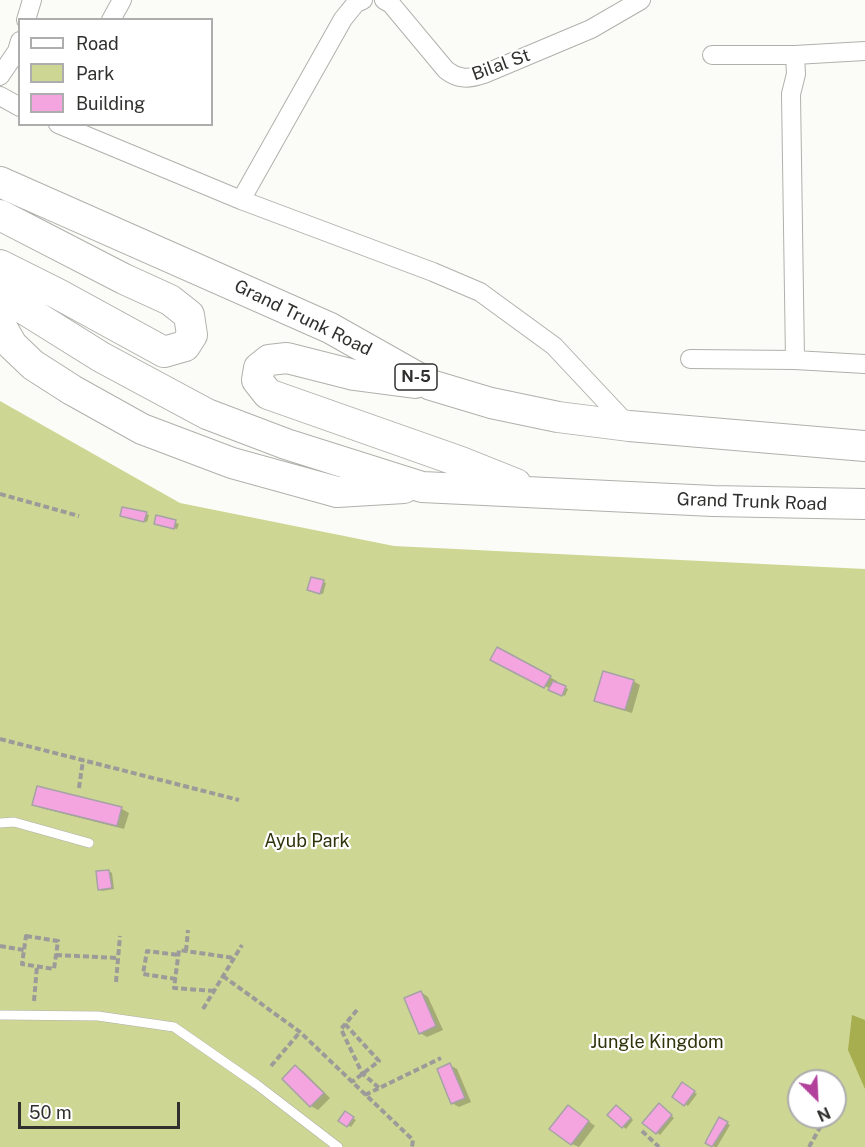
<!DOCTYPE html>
<style>
body{margin:0}
#map{position:relative;width:865px;height:1147px;overflow:hidden;background:#fbfcf7;font-family:"Public Sans",sans-serif}
canvas{display:block}
.legend{position:absolute;left:18px;top:18px;width:195px;height:108px;box-sizing:border-box;background:#fff;border:2px solid #acadac;margin:0;padding:8px 10px;list-style:none;font-size:18px;color:#30312f}
.legend li{display:flex;align-items:center;gap:12px;height:30px}
.legend b{width:30px;border:2px solid #acadac}
.north{position:absolute;left:787px;top:1069px;width:60px;height:60px;box-sizing:border-box;background:#fff;border:2px solid #acadac;border-radius:50%;rotate:156deg;font-size:16px;font-weight:700;line-height:24px;text-align:center;color:#30312f}
.north::after{content:'';display:block;margin:auto;width:21px;height:27px;background:#b2419c;clip-path:polygon(50% 0,100% 100%,50% 72%,0 100%)}
.scale{position:absolute;left:18px;top:1102px;width:162px;height:27px;box-sizing:border-box;border:3px solid #30312f;border-top:0;padding-left:8px;font-size:18px;line-height:21px;white-space:nowrap;color:#30312f;-webkit-text-stroke:4px #fff;paint-order:stroke}
</style>
<div id="map">
<canvas width="865" height="1147"></canvas>
<ul class="legend">
<li><b style="height:8px;background:#fff"></b>Road</li>
<li><b style="height:16px;background:#ced693"></b>Park</li>
<li><b style="height:16px;background:#f4a5e0"></b>Building</li>
</ul>
<div class="north">N</div>
<div class="scale">50 m</div>
</div>
<script>
const ctx = document.querySelector('canvas').getContext('2d');
ctx.lineJoin = 'round';
function paint(path, color) { ctx.fillStyle = color; ctx.fill(path, 'evenodd'); }
function stroke(path, color, width, dash) { ctx.strokeStyle = color; ctx.lineWidth = width; ctx.lineCap = dash ? 'butt' : 'round'; ctx.setLineDash(dash || []); ctx.stroke(path); }
function write(font, color, halo, rows, align = 'center') {
  ctx.font = font + ' "Public Sans",sans-serif'; ctx.lineWidth = 4.5; ctx.setLineDash([]); ctx.textBaseline = 'middle'; ctx.strokeStyle = halo; ctx.fillStyle = color; for (const [text, x, y, turn = 0] of rows) {
    ctx.save(); ctx.translate(x, y); ctx.rotate((+turn || 0) * Math.PI / 180); ctx.textAlign = isNaN(turn) ? turn : align; if (halo) ctx.strokeText(text, 0, 0); ctx.fillText(text, 0, 0); ctx.restore();
  }
}
const green = new Path2D(`
 M0 401 180 503 394 546 865 569V1147H0ZM799 1081H835V1117H799Z`);
const water = new Path2D(`
 M852 1015 865 1020V1089L848 1050Z`);
const shadow = new Path2D(`
 M146 514 149 515 147 522 125 517Z
 M157 517 179 524 177 529 159 525Z
 M323 582 326 583 323 594 312 591Z
 M497 649 557 681 556 683 568 689 565 696 499 663Z
 M633 681 640 685 632 713 602 704 595 700Z
 M38 787 122 809 129 813 124 829 41 808 34 804Z
 M109 871 112 873 114 889 102 891 99 889Z
 M421 992 428 997 443 1030 427 1037 420 1033Z
 M450 1065 457 1069 471 1102 459 1107 452 1103Z
 M296 1067 303 1071 330 1098 318 1110 311 1106Z
 M683 1084 697 1094 688 1106 674 1096Z
 M662 1107 674 1118 660 1135 644 1123Z
 M620 1108 633 1120 626 1129 609 1115Z
 M575 1111 595 1126 579 1147 572 1144Z
 M345 1113 356 1120 351 1127 340 1120Z
 M720 1119 730 1125 717 1147H715L707 1142Z`);
const building = new Path2D(`
 M122 507 147 512 144 522 120 516Z
 M156 515 176 520 174 529 154 524Z
 M311 577 324 580 320 594 307 590Z
 M497 647 551 676 544 688 490 660Z
 M603 671 634 680 625 710 594 701Z
 M553 681 566 686 562 696 548 690Z
 M37 786 122 807 117 826 32 805Z
 M109 870 112 888 98 890 96 871Z
 M421 991 436 1026 419 1034 404 998Z
 M450 1063 465 1098 451 1104 437 1069Z
 M295 1065 324 1093 310 1107 282 1079Z
 M682 1082 695 1091 684 1106 672 1097Z
 M659 1103 672 1115 656 1134 642 1123Z
 M568 1105 589 1121 571 1145 549 1129Z
 M616 1105 631 1118 622 1128 607 1115Z
 M345 1111 354 1117 347 1127 338 1121Z
 M719 1117 728 1122 712 1147 705 1143Z`);
const path = new Path2D(`
 M0 494 79 516
 M0 739 239 800
 M79 788 83 760
 M26 936 58 941 54 969 22 964Z
 M0 946 24 950
 M186 951 188 930
 M56 955 118 958
 M223 976 300 1032 413 1140 412 1147
 M176 979 143 974 147 951 179 955
 M116 982 120 936
 M214 991 174 988 179 950 234 958
 M34 1001 37 966
 M203 1009 242 945
 M357 1010 341 1029 362 1073 379 1088
 M345 1024 379 1061 352 1082
 M271 1066 300 1032
 M365 1095 441 1058
 M835 1101 844 1086
 M642 1131 659 1147
 M809 1147 826 1117`);
const service = new Path2D(`
 M0 823 14 822 89 843
 M0 1015 98 1016 174 1027 256 1084 338 1147`);
const minor = new Path2D(`
 M384 0 391 4 446 70C459 80 469 79 484 74L591 29 641 0
 M26 20 32 0
 M111 20 122 0
 M712 55H795L865 51
 M0 76 17 51 20 41
 M0 96 20 107
 M58 124 241 200 433 272 480 292 554 346 629 426
 M241 200 343 19 356 3 363 0
 M690 359 795 360 865 364
 M795 360 791 94 796 74 795 55`);
const trunk = new Path2D(`
 M0 182 330 328 431 385 491 403 558 417 629 426 865 446
 M0 215 124 279 170 300 189 315 192 335 185 346 164 352 58 294 0 265
 M0 294 101 357 207 414 286 444 422 487 713 501 865 504
 M0 324 12 345 33 365 72 390 142 429 232 463 337 492 404 488
 M415 383 354 375 287 358 269 360 259 368 257 380 268 394 461 462 516 484`);
const shields = [
 [416,377,42]
];
const shieldNames = [
 ["N-5",416,377]
];
const streetNames = [
 ["Bilal St",501,65,-20],
 ["Grand Trunk Road",303,318,26],
 ["Grand Trunk Road",752,502,2]
];
const parkNames = [
 ["Ayub Park",307,841],
 ["Jungle Kingdom",657,1042]
];
paint(green, '#ced693');
paint(water, '#a6ae50');
paint(shadow, '#0003');
paint(building, '#f4a5e0');
stroke(building, '#a6a2a5', 1.5);
stroke(service, '#b0b0ac', 10);
stroke(minor, '#b0b0ac', 20);
stroke(trunk, '#b0b0ac', 32);
stroke(path, '#9b9c99', 4, [6, 3]);
stroke(service, '#fff', 9);
stroke(minor, '#fff', 18);
stroke(trunk, '#fff', 30);
for (const [x, y, w] of shields) { const box = new Path2D(); box.roundRect(x - w / 2, y - 13, w, 26, 4.5); ctx.fillStyle = '#fff'; ctx.fill(box); stroke(box, '#30312f', 1.5); }
write('bold 16px', '#30312f', null, shieldNames);
write('18px', '#30312f', '#fff', streetNames);
write('18px', '#31340b', '#fff', parkNames);
</script>
